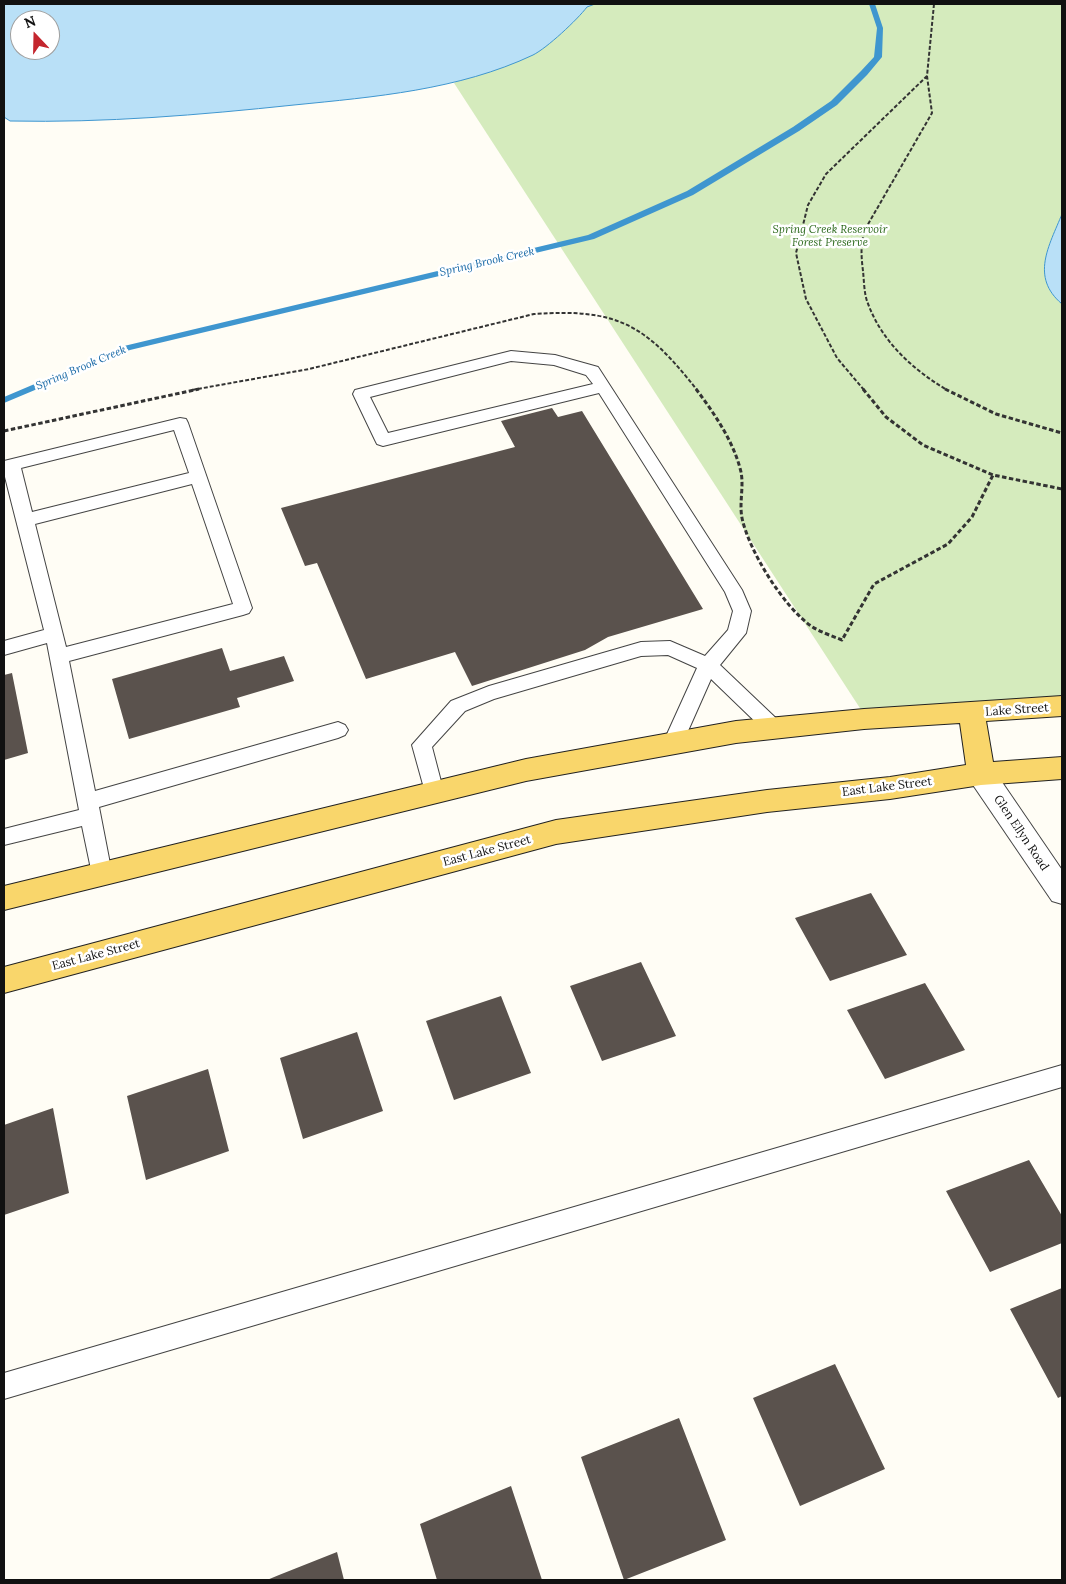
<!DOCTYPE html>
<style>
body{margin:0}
#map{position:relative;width:1066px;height:1584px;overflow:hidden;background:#fffdf5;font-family:Lora,serif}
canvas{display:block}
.frame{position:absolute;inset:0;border:5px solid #111;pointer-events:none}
.north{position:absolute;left:10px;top:10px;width:50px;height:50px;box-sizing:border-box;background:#fff;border:1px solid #a0a0a0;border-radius:50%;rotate:339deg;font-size:14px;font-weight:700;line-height:20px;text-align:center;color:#111}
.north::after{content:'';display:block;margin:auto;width:18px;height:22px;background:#c4262e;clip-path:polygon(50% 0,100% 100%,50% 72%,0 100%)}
</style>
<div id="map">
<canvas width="1066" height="1584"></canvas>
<div class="frame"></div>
<div class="north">N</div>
</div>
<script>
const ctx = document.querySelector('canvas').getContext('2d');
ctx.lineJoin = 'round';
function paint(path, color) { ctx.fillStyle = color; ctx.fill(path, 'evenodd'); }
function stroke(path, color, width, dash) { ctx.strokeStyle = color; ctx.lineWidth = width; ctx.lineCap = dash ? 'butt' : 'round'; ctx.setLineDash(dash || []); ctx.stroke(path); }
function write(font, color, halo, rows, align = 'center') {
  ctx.font = font + ' Lora,serif'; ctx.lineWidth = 5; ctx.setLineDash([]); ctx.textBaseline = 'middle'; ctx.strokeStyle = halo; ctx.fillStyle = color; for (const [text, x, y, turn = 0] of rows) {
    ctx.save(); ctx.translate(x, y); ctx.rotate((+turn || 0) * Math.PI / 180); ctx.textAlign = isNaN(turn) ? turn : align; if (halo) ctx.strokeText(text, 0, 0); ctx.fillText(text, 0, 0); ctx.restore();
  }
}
const green = new Path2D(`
 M578 4H1062V704L867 719 454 83Z`);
const water = new Path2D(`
 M4 4H595L587 7C577 20 547 48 533 55 459 90 374 97 294 105 199 115 105 123 10 121L4 117ZM20 20H50V50H20Z
 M1062 214V304C1030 277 1049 246 1062 214Z`);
const stream = new Path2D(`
 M869 4H875L883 28 882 57 867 75 837 105 799 131 693 195 594 239 130 350 4 403V397L124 346 588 235 687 191 793 127 831 101 861 71 874 57 877 28Z`);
const building = new Path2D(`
 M552 408 558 417 582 411 703 609 608 637 585 650 472 686 455 652 366 679 317 563 305 566 281 508 515 447 501 421Z
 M222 648 230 671 284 656 294 681 237 698 240 707 129 739 112 679Z
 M12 673 28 753 4 760V675Z
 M871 893 907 955 830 981 795 918Z
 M641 962 676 1036 602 1061 570 986Z
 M925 983 965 1050 885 1079 847 1010Z
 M501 996 531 1073 454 1100 426 1021Z
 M357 1032 383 1111 303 1139 280 1058Z
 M208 1069 229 1151 146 1180 127 1096Z
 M53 1108 69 1193 4 1215V1125Z
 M1029 1160 1062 1216V1243L990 1272 946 1191Z
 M1062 1288V1396L1058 1398 1010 1309Z
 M835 1364 885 1469 800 1506 753 1398Z
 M679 1418 726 1540 624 1580 581 1457Z
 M511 1486 542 1580H437L420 1524Z
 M337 1552 344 1580H267L279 1575Z`);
const pathFar1 = new Path2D(`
 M934 4 927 76 932 113 867 226C860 240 861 255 863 271 864 280 864 292 867 301 881 341 912 369 947 390
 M192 390 309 369 534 314C618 308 646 325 697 390
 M864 390 837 358 806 299 796 253 808 205 826 174 927 76`);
const path = new Path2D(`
 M696 389C714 413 734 442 741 472 744 487 739 503 742 518 749 551 783 606 811 626 820 632 832 636 842 640L874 584 948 544 972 517 993 475
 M863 389 886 417 923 445 993 475 1062 489
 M945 389 996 414 1062 433
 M4 431 199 389`);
const service = new Path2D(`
 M511 351 555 355 598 367 742 590 751 611 746 633 720 665 781 723 784 728 781 733 774 736 767 733 711 679 680 749 673 751 666 749 663 743 697 668 668 655 641 656 494 699 465 711 432 747 444 793 441 799 434 801 427 799 412 745 451 701 489 686 641 642 670 641 705 656 728 630 733 611 725 592 599 393 383 446 377 444 375 440 353 394 355 390ZM511 361 554 365 586 375 593 384 388 433 370 397Z
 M180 418 186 419 188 423 252 608 249 613 243 615 69 661 95 791 338 722 345 725 348 730 345 735 338 738 99 807 112 874 109 880 102 883 95 880 92 874 82 826 4 845V829L79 810 47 643 4 655V641L44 630 4 473V461ZM174 430 189 473 32 512 21 468ZM192 484 233 604 66 647 35 524Z
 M1062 1065V1087L4 1399V1373Z`);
const tertiary = new Path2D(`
 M981 763 991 766 1062 870V904L1052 901 971 782 967 774 971 766Z`);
const primary = new Path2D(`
 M1062 696V716L986 721 993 762 1062 757V779L981 785 890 799 767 812 556 844 4 993V967L556 820 767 790 890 777 966 765 960 723 864 729 736 743 526 781 4 910V886L526 759 736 721 864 709Z`);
const farParknames = [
 ["Spring Creek Reservoir",830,230],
 ["Forest Preserve",830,243]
];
const farWaternames = [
 ["Spring Brook Creek",487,262,-13],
 ["Spring Brook Creek",81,368,-23]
];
const streetNames = [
 ["Lake Street",1017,710,-4],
 ["East Lake Street",887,787,-7],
 ["Glen Ellyn Road",1021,833,56],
 ["East Lake Street",487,851,-15],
 ["East Lake Street",96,955,-15]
];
paint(green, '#d5ebbd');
paint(water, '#b9e0f7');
stroke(water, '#3f96cf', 1);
paint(stream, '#3f96cf');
paint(building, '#5a524d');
stroke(service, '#444', 2);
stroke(tertiary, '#444', 2);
stroke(primary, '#222', 2);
stroke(pathFar1, '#333', 2, [4, 2]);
stroke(path, '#333', 3, [4.5, 2.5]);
paint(service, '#fff');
paint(tertiary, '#fff');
paint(primary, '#f9d66b');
write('italic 11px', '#2f6b1f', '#fff', farParknames);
write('italic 11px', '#1768a6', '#fff', farWaternames);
write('12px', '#111', '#fff', streetNames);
</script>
